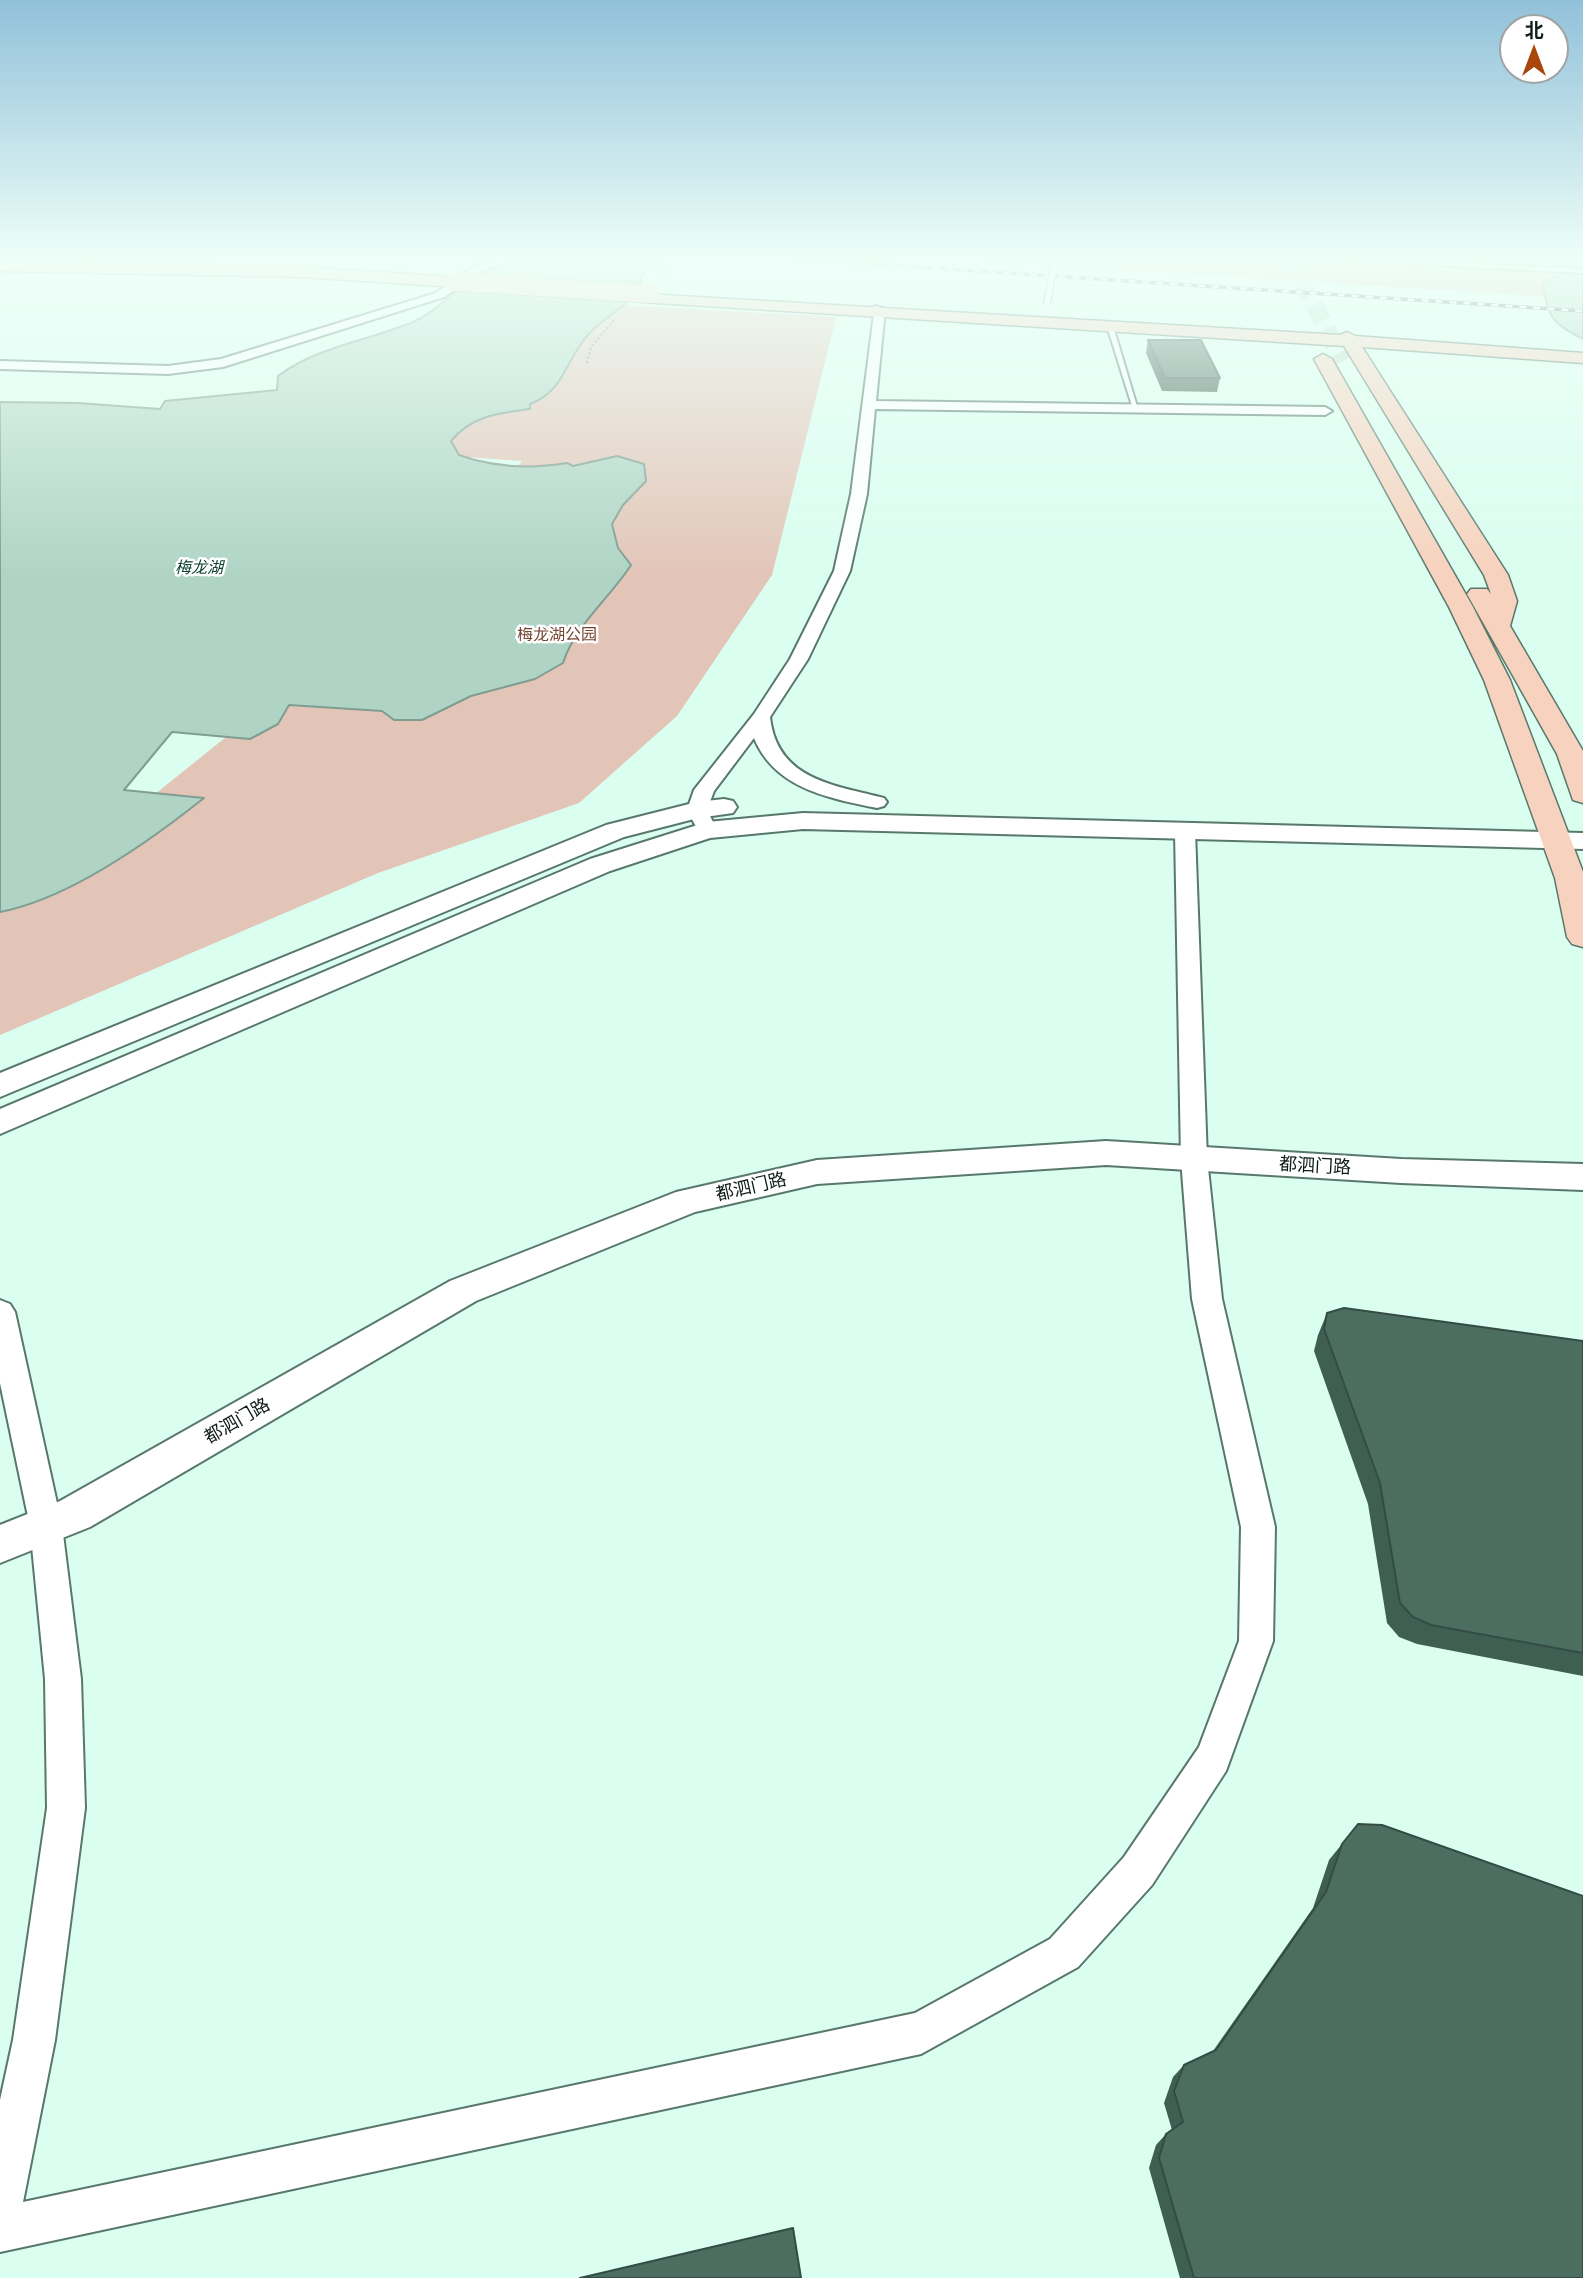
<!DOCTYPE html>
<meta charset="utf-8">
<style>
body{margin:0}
#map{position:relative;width:1583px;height:2278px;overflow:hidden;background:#dafef0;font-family:"Asap Condensed","Noto Sans SC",sans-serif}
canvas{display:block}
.north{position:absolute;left:1499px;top:14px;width:70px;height:70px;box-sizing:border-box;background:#fff;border:2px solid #9fa4a3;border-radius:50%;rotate:0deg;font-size:19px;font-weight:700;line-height:28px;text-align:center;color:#0f1c18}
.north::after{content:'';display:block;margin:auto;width:24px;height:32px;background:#a9460b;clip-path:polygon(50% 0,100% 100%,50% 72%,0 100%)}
</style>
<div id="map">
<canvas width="1583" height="2278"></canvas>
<div class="north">北</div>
</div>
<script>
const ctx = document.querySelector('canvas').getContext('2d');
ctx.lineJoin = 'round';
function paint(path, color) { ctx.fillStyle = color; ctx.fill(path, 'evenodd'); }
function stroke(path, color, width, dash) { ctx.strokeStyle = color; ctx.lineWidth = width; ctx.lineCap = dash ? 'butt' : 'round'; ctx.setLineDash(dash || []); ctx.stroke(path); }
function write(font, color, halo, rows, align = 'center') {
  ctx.font = font + ' "Asap Condensed","Noto Sans SC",sans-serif'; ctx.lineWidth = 5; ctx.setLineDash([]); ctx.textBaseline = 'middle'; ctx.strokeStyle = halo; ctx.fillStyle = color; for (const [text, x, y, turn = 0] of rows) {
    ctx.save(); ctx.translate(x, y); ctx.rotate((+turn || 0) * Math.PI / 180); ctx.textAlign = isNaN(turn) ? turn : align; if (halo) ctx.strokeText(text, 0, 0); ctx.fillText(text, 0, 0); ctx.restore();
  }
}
const green = new Path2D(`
 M924 257H1583V299Z
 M607 304 836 317 772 575 677 716 579 803 378 873 0 1035V885L68 864 282 692 477 517 522 461 451 456 433 438Z`);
const water = new Path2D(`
 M529 257H666L644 272C634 308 610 310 588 335 565 360 565 391 530 404V409C499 413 471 416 451 441L459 455C495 468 530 469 567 463L573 466 617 456 644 464 646 481 623 505 612 524 618 548 631 565C610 598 575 625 563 663L535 679 471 696 422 720H394L382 711 289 705 278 724 250 739 172 732 124 790 204 798C150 841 68 899 0 912V402L78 403 160 409 165 401 277 390 278 376C318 346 368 341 413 322 438 311 454 289 478 275 492 266 513 264 529 257Z
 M1547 257H1583V339C1554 325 1547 317 1543 284L1562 274V270Z`);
const secondaryTunnel = new Path2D(`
 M1289 257 1343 361`);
const path = new Path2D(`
 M664 275 665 263 675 257
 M587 363 591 347 615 319`);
const service = new Path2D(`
 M1280 257H1324L1583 269V273Z
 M1110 324 1113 326 1138 410 1133 409 1107 326Z`);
const minor = new Path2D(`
 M506 257H525L483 270 444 297 223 367 168 374 0 369V361L168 366 221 359 436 293 475 266Z
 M875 306 885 309 876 401 1325 407 1332 411 1325 415 875 409 867 494 850 571 808 659 770 717C777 780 834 785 884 798L887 802 884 806 877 808C829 798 775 789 754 738L714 791 707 810 717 830 714 834H700L687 810 694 790 754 714 790 659 834 571 851 494Z
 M1185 825 1192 827 1195 831 1207 1159 1222 1299 1275 1527 1273 1641 1226 1771 1152 1885 1078 1967 921 2054 0 2252V2100L13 2040 47 1808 45 1679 30 1526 0 1383V1300L10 1304 15 1312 62 1526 81 1679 85 1808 55 2040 23 2202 915 2013 1050 1939 1124 1857 1199 1747 1239 1641 1241 1527 1192 1299 1181 1159 1175 831 1178 827Z`);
const tertiary = new Path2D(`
 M724 799 733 801 737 807 733 813 698 818 624 837 0 1097V1073L606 825 697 802Z
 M803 813 1583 833V849L803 829 710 838 610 871 0 1134V1109L590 859 707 822Z
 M1106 1141 1401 1159 1583 1164V1190L1401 1183 1106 1165 817 1184 695 1212 476 1301 90 1527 0 1563V1525L60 1501 450 1281 676 1192 817 1160Z`);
const secondary = new Path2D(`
 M0 261 302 267 455 277 463 282 455 287 302 277 0 271Z
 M647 294 1340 335 1347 332 1355 336 1583 353V363L1362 347 1508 575 1517 601 1510 626 1583 751V803L1573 800 1557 754 1467 594 1471 589H1487L1491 594 1484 575 1344 346 641 302 639 299Z
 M1323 354 1332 359 1473 607 1510 680 1583 872V947L1572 944 1567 937 1555 878 1484 680 1449 607 1314 359Z`);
const rail = new Path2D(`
 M765 257 1583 311`);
const serviceBridge = new Path2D(`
 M1047 304 1055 257`);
const secondaryBridge = new Path2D(`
 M455 282 651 294`);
const wall = new Path2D(`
 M1148 340 1220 378 1217 392 1162 391 1146 353Z
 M1327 1313 1583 1341V1676L1417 1644 1399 1637 1387 1623 1368 1504 1314 1351 1318 1335Z
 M1358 1824 1583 2278H1180L1149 2168 1156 2145 1166 2134 1172 2130 1164 2103 1173 2077 1184 2065 1213 2051 1313 1908 1329 1860Z`);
const building = new Path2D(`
 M1148 340H1201L1220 378H1165Z
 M1344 1308 1583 1341V1653L1431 1625 1413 1617 1400 1603 1380 1483 1324 1329 1327 1313Z
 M1358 1824 1382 1825 1583 1896V2278H1194L1159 2158 1166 2134 1183 2122 1174 2091 1184 2065 1216 2050 1326 1892 1342 1844Z
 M793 2228 801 2278H580Z`);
const farWaternames = [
 ["梅龙湖",199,568]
];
const farParknames = [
 ["梅龙湖公园",557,635]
];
const streetNames = [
 ["都泗门路",1315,1166,3],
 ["都泗门路",751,1187,-13],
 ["都泗门路",237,1421,-30]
];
paint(green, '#e3c5b8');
paint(water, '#afd4c5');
stroke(water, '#7f9d91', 2);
stroke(secondaryTunnel, '#bcdcd0', 18, [18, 9]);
stroke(service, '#58786c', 4);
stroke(minor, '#58786c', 4);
stroke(tertiary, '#58786c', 4);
stroke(secondary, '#58786c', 3);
stroke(path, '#738b82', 2, [2, 2.5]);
paint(service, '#fff');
paint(minor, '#fff');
paint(tertiary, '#fff');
paint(secondary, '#f7d2be');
stroke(rail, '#455952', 3.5);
stroke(rail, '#fff', 2.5, [7]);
stroke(serviceBridge, '#58786c', 8, []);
stroke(secondaryBridge, '#58786c', 19, []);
stroke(serviceBridge, '#fff', 6);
stroke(secondaryBridge, '#f7d2be', 18);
paint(wall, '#405f53');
paint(building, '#4b6e61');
stroke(building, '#344d44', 2);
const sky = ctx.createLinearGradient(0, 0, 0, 576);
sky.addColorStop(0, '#91c1da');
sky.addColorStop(0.45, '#eefff8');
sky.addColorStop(1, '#eefff800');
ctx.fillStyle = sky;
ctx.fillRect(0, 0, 1583, 576);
write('italic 16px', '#0d4132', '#fff', farWaternames);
write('16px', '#75452f', '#fff', farParknames);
write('18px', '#0f1c18', '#fff', streetNames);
</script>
